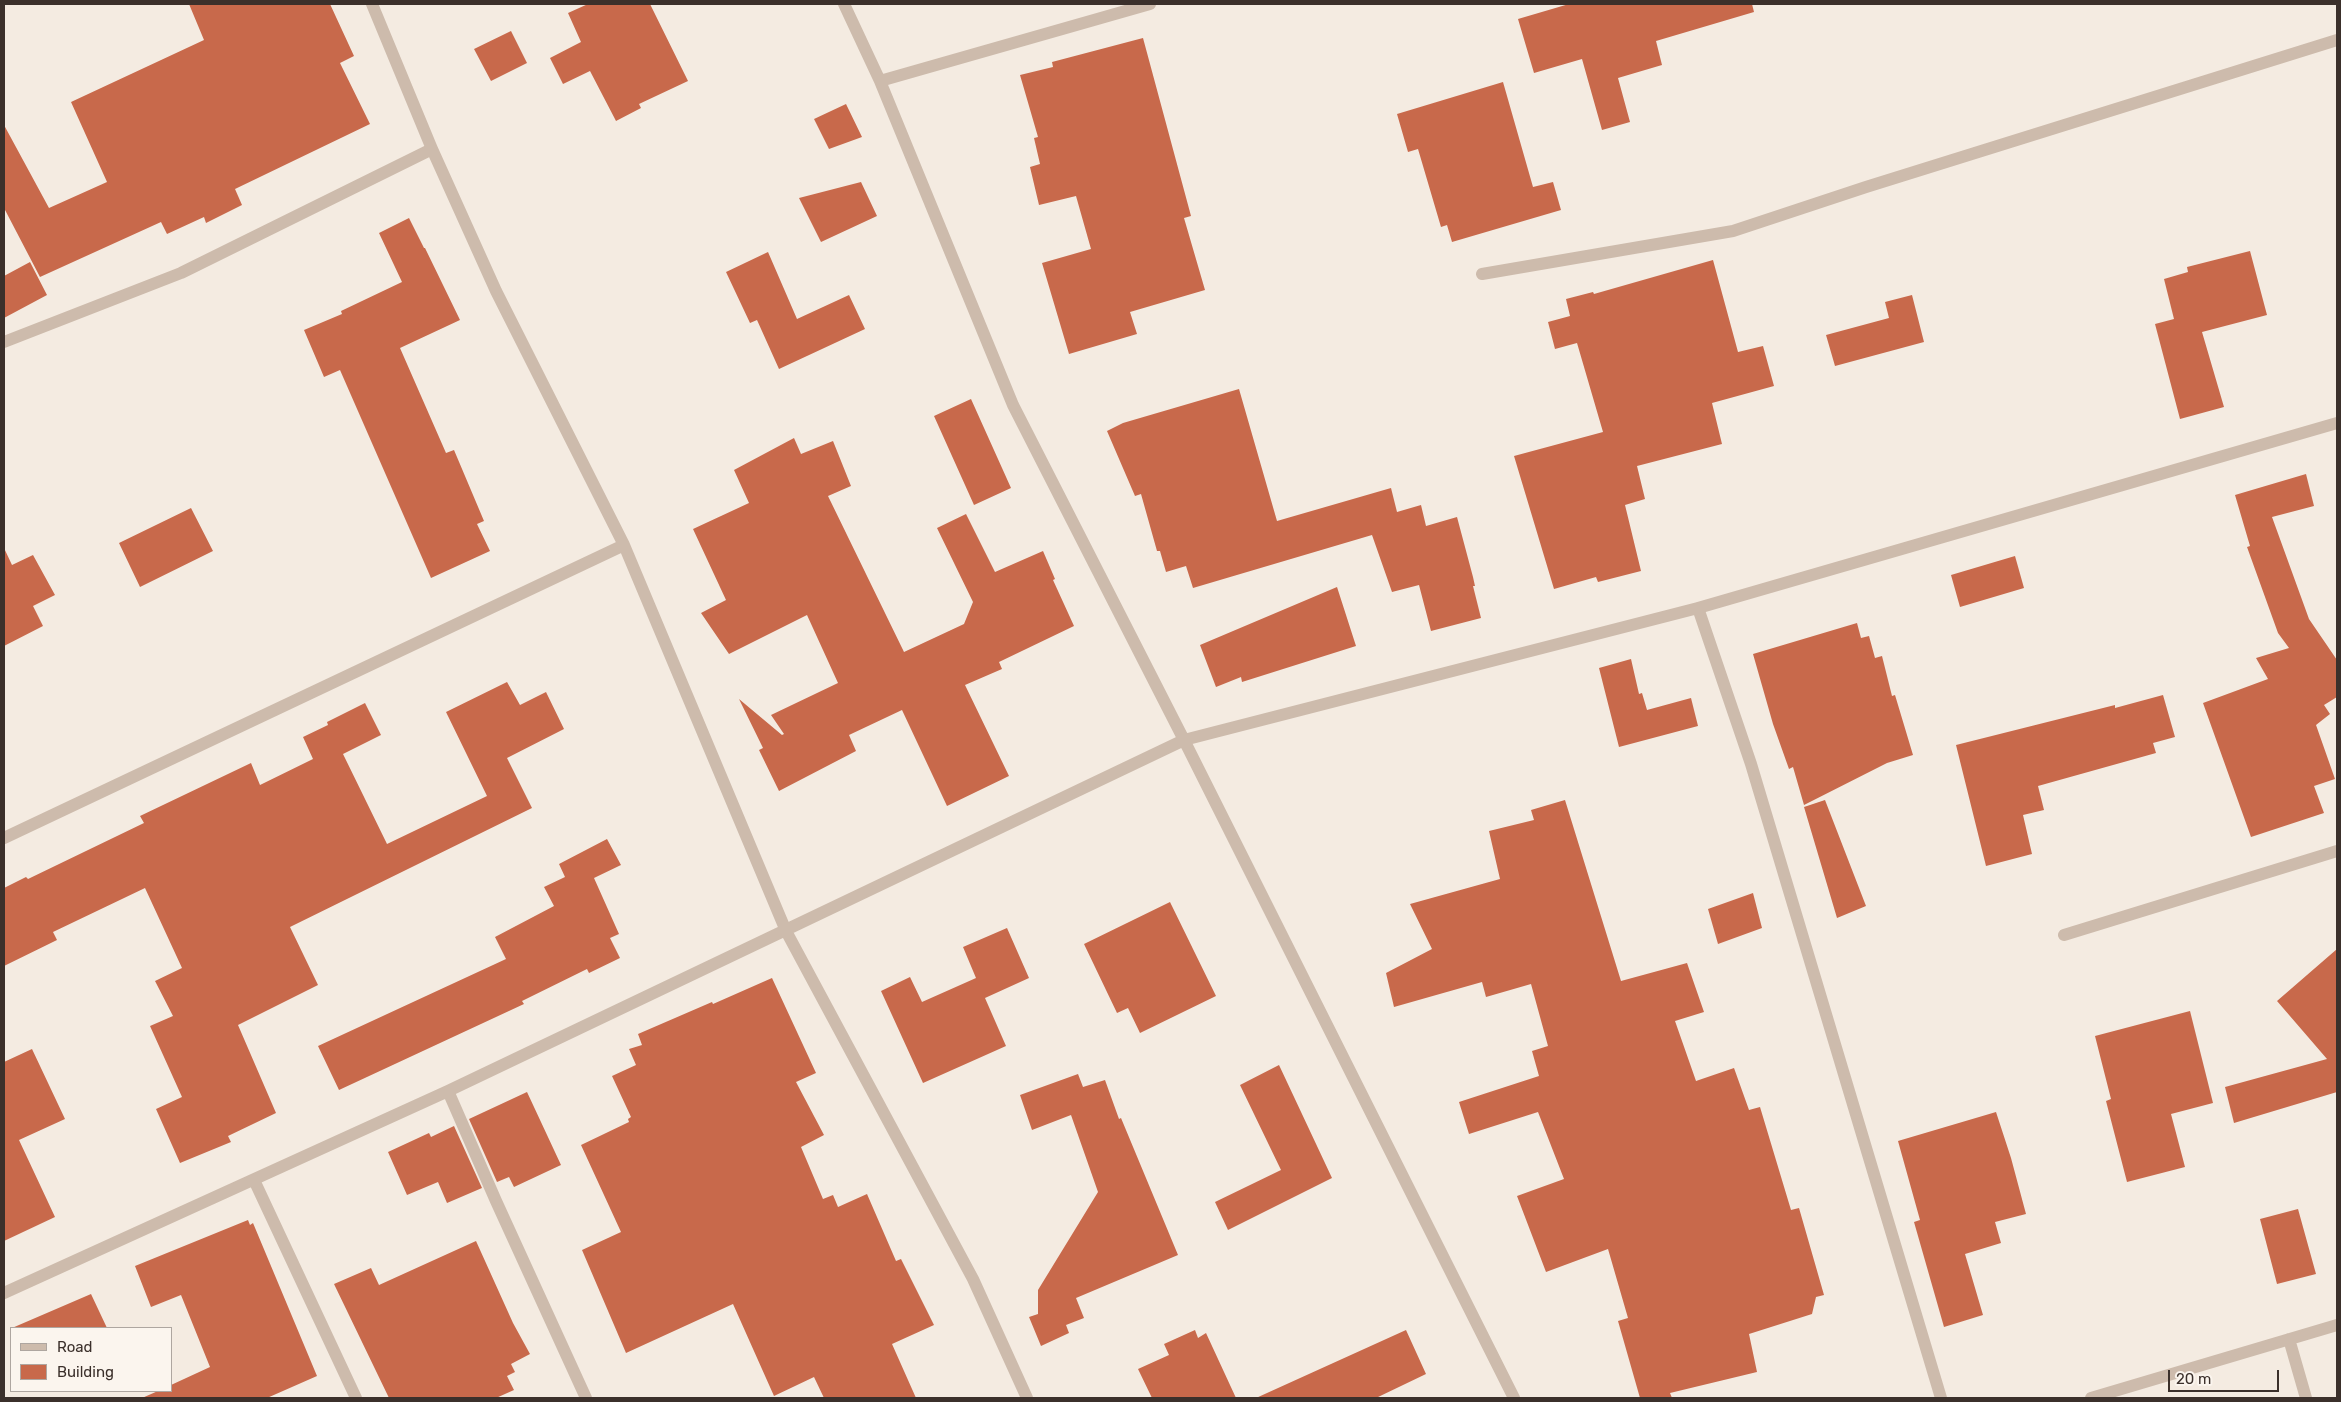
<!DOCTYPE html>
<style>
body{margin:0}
#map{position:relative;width:2341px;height:1402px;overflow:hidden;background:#f4ebe1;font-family:Rubik,sans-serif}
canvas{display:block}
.frame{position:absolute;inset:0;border:5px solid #3b302b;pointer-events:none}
.legend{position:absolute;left:10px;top:1327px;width:162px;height:65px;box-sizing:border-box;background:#fbf5ee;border:1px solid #aea6a0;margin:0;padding:6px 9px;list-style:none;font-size:15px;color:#3b302b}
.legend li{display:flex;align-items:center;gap:10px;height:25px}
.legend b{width:25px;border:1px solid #aea6a0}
.scale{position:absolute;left:2168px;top:1370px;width:111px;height:22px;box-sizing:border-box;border:2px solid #3b302b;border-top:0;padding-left:6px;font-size:15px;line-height:18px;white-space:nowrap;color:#3b302b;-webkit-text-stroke:4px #fbf5ee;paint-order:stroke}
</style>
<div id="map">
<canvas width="2341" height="1402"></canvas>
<div class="frame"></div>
<ul class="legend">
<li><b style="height:6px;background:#cdbbac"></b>Road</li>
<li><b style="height:14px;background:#c8694b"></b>Building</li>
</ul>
<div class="scale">20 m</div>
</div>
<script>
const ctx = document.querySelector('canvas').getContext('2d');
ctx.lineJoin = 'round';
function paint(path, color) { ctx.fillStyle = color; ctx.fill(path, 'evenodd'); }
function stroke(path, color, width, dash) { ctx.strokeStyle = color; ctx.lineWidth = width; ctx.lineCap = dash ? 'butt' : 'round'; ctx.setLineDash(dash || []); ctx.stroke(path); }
const building = new Path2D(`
 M189 4H330L354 56 340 63 370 124 235 189 242 205 206 223 204 217 167 234 161 222 40 277 4 208V125L49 208 107 182 71 102 204 40Z
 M588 4H650L688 81 639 104 641 108 616 121 590 71 563 84 550 58 581 42 568 13Z
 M1569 4H1752L1754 12 1656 41 1662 65 1618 78 1630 122 1602 130 1582 59 1534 73 1518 19Z
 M511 31 527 63 491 81 474 49Z
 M1143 38 1191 216 1184 218 1205 290 1130 312 1137 334 1069 354 1042 263 1091 249 1076 196 1039 205 1030 167 1040 164 1034 138 1038 137 1020 75 1053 67 1052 62Z
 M1503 82 1533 187 1553 182 1561 210 1452 242 1447 225 1441 227 1418 149 1408 152 1397 114Z
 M846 104 862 137 829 149 814 119Z
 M861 182 877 216 821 242 799 198Z
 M409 218 424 248H425L460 320 400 348 446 453 454 450 484 521 477 524 490 551 431 578 340 370 324 377 304 330 342 314 341 311 402 282 379 233Z
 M2250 251 2267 315 2202 332 2224 407 2180 419 2155 324 2174 319 2164 279 2188 272 2187 267Z
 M768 252 797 319 849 295 865 329 779 369 757 320 750 323 726 272Z
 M1713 260 1738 352 1763 346 1774 386 1712 403 1722 444 1637 466 1645 499 1625 505 1641 571 1598 582 1596 577 1554 589 1514 456 1603 432 1577 343 1555 349 1548 322 1570 316 1566 299 1593 292 1594 294Z
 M30 262 47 295 4 318V276Z
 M1912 295 1924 342 1835 366 1826 335 1889 318 1885 302Z
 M1239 389 1277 521 1391 488 1397 512 1421 505 1426 526 1457 517 1473 577 1475 586H1473L1481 618 1431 631 1419 585 1392 592 1372 535 1193 588 1186 566 1166 572 1160 551H1157L1141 494 1135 496 1107 431 1123 423Z
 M971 399 1011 488 974 505 934 416Z
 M794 438 801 454 833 441 851 486 828 496 904 652 964 624 973 602 937 528 966 514 995 572 1043 551 1055 579 1053 580 1074 626 999 662 1002 669 965 685 1009 776 947 806 902 710 849 735 856 751 779 791 759 750 763 748 739 699 782 735 784 734 771 715 838 683 807 615 729 654 701 613 726 600 693 529 749 503 734 470Z
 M2306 474 2314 506 2272 517 2309 619 2337 660V697L2324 705 2330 714 2316 725 2335 779 2314 786 2324 813 2251 837 2203 703 2268 679 2256 658 2289 648 2278 633 2247 547 2250 546 2235 495Z
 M191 508 213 551 140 587 119 543Z
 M4 548 12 565 33 555 55 595 33 606 43 626 4 646Z
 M2015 556 2024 588 1960 607 1951 575Z
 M1337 587 1356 646 1242 682 1241 677 1216 687 1200 645Z
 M1857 623 1861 638 1869 636 1875 658 1882 656 1892 696 1895 695 1913 755 1887 763 1804 805 1793 767 1789 769 1773 724 1753 654Z
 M1631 659 1639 694 1642 693 1647 710 1691 698 1698 726 1619 747 1599 668Z
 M507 682 520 705 546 692 564 729 507 758 532 808 290 927 318 985 238 1025 276 1113 228 1136 231 1142 180 1163 156 1109 182 1097 150 1026 173 1016 155 981 182 968 145 888 53 932 57 940 4 966V888L26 877 28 879 144 823 140 816 251 763 260 785 313 759 303 737 328 725 327 722 365 703 381 735 343 754 387 844 487 796 446 712Z
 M2163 695 2175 737 2153 743 2156 753 2038 786 2044 810 2023 815 2032 854 1986 866 1956 745 2115 705V708Z
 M1565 800 1621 981 1687 963 1704 1012 1675 1021 1696 1081 1734 1068 1749 1110 1760 1107 1791 1210 1799 1208 1824 1295 1816 1297 1812 1314 1749 1334 1757 1372 1670 1393 1672 1398H1640L1618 1321 1628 1318 1608 1249 1546 1272 1517 1196 1564 1179 1538 1112 1469 1134 1459 1102 1539 1076 1532 1051 1548 1046 1531 984 1486 997 1482 982 1394 1007 1386 973 1432 949 1410 904 1500 879 1489 831 1534 820 1531 810Z
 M1825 800 1866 906 1837 918 1804 807Z
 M607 839 621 865 594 878 619 934 610 938 620 958 589 973 587 969 522 1001 524 1004 339 1090 318 1046 506 959 495 937 554 906 544 887 565 877 559 864Z
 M1753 893 1762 928 1718 944 1708 909Z
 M1170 902 1216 996 1140 1033 1128 1008 1117 1013 1084 944Z
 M1007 928 1029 978 985 998 1006 1046 923 1083 881 991 910 977 922 1002 976 978 963 947Z
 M2337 949V1092L2234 1123 2225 1087 2327 1059 2277 1001Z
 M772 978 816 1073 796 1082 824 1135 801 1147 823 1199 833 1195 838 1207 867 1194 896 1261 901 1259 934 1325 892 1344 916 1398H824L814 1377 774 1396 733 1304 626 1353 582 1250 621 1232 581 1145 629 1122 628 1119 631 1117 612 1076 636 1065 629 1049 642 1045 638 1034 712 1002 713 1004Z
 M2190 1011 2213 1103 2171 1114 2185 1167 2127 1182 2106 1101 2111 1099 2095 1036Z
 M32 1049 65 1119 19 1140 55 1217 4 1241V1062Z
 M1279 1065 1332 1178 1228 1230 1215 1202 1281 1170 1240 1085Z
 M1078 1074 1083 1087 1105 1080 1119 1119 1121 1118 1178 1255 1076 1298 1084 1318 1066 1325 1069 1333 1041 1346 1029 1317 1038 1314V1290L1098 1192 1071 1115 1032 1130 1020 1095Z
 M527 1092 561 1165 514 1187 509 1177 497 1182 469 1119Z
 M1996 1112 2011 1158 2026 1214 1995 1222 2001 1243 1965 1254 1983 1315 1944 1327 1914 1222 1920 1220 1898 1141Z
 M454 1126 482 1188 447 1203 438 1182 407 1195 388 1152 429 1133 431 1137Z
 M2298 1209 2316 1274 2277 1284 2260 1219Z
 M248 1220 250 1225 253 1223 317 1376 267 1398H142L158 1391H171V1385L210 1367 181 1295 151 1307 135 1266Z
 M476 1241 513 1323 530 1354 511 1364 515 1372 507 1376 514 1390 496 1398H389L334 1284 371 1268 379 1285Z
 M91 1294 107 1328H12Z
 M1195 1330 1198 1338 1206 1333 1236 1398H1152L1138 1369 1169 1355 1164 1344Z
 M1406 1330 1426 1374 1376 1398H1256Z`);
const minor = new Path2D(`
 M372 4 432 149 496 291 624 545 786 931 973 1279 1027 1398
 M844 4 880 81 1013 405 1184 740 1514 1398
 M880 81 1150 4
 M1482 274 1733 231 1866 187 2337 40
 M4 342 181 273 432 149
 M1698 608 1751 764 1941 1398
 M4 838 624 545
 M2064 935 2337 851
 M448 1091 496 1201 586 1398
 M254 1180 356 1398
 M4 1293 448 1091 1184 740 1698 608 2337 423
 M2289 1339 2306 1398
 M2091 1398 2337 1325`);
paint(building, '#c8694b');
stroke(minor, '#cdbbac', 12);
</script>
